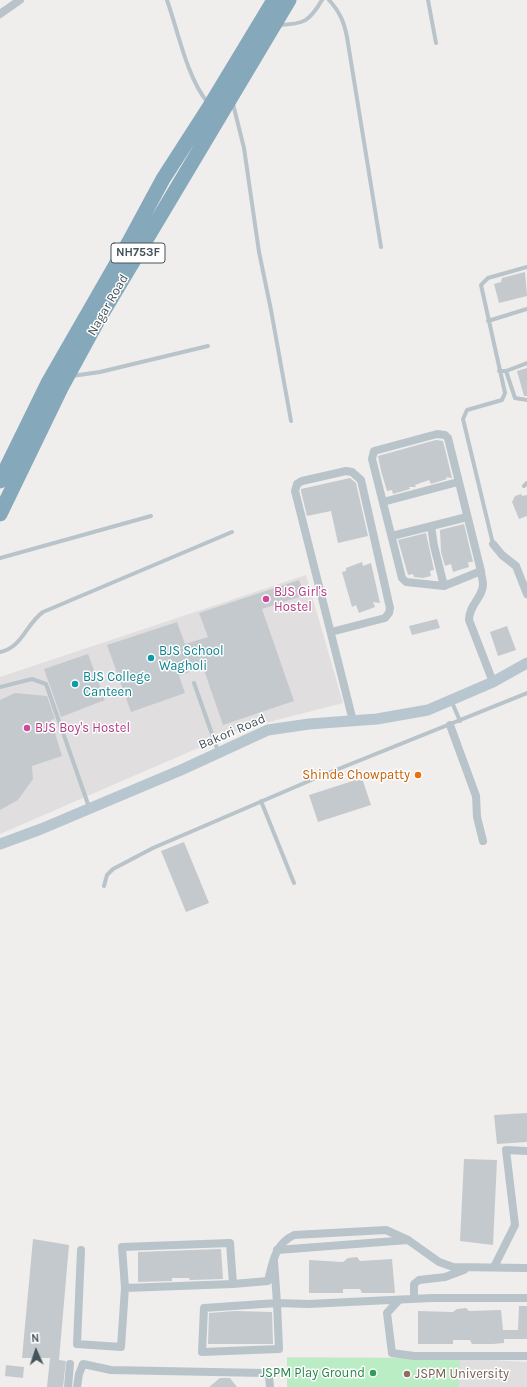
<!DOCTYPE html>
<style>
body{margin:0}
#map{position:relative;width:527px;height:1387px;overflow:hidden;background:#f0eded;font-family:Karla,sans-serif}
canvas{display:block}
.north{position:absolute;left:16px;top:1331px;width:40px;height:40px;-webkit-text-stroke:3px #fff;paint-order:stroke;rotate:357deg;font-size:11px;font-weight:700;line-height:16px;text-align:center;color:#45545a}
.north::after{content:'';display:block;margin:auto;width:14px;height:18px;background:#45545a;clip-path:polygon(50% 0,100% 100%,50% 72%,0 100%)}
</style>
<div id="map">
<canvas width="527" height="1387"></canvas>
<div class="north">N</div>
</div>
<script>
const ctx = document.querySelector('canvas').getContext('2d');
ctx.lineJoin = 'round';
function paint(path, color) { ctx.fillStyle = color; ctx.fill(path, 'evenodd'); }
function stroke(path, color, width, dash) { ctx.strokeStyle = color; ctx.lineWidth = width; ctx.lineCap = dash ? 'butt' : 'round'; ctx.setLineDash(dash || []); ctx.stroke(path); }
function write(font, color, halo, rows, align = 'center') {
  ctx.font = font + ' Karla,sans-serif'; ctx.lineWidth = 3; ctx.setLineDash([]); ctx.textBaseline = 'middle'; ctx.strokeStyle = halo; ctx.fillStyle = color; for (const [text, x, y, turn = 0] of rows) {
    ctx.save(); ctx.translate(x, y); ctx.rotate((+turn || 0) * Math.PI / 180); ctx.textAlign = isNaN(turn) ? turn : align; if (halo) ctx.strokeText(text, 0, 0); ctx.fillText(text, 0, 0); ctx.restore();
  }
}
const education = new Path2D(`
 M306 575 343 703 242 729 0 834V677Z
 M287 1357 460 1358 527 1362V1387H287Z`);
const green = new Path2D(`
 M287 1358H460L459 1387H287Z`);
const building = new Path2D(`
 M525 272 527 296 499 303 494 284 501 282 502 278Z
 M527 368V396H524L517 371Z
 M436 440 443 441 452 478 446 477 447 479 431 484 429 480 415 485 416 487H409L410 489 393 494 392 490 387 491 381 471 378 456Z
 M350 478 356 483 368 536 338 543 331 511 307 516 301 491V489Z
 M521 494 522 496 527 495V516L519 519 512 502 515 496Z
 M464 524 473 562H468L469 567 453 572 451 564 445 566 441 552 440 530Z
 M426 533 434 570 430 571 431 576 423 578 414 577 413 574 408 575 398 540Z
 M362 562 363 566 371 563 380 603 373 602 375 607 359 613 356 605 352 607 342 572 346 571V568Z
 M299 580 305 595 262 609 294 701 223 725 203 667 179 676 185 693 131 712 107 645 177 622 185 644 208 637 199 613Z
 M437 619 440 628 412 635 409 626Z
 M507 626 516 650 498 656 490 632Z
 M88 654 105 700 61 717 44 669Z
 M15 693 47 696 55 719 51 720 62 756 32 766 33 779 18 800 0 810V700Z
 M362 778 371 805 318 822 309 795Z
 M184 842 209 903 186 912 161 851Z
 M527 1113V1142L497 1144 494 1115Z
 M464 1159 497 1160 493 1245 460 1241Z
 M33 1239 69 1245 59 1360 66 1361 63 1387H47L50 1358H22Z
 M221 1249 223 1279 190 1280 189 1278H172V1281L138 1282V1252Z
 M357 1257 360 1261 392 1259 395 1293H362L360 1289H343V1293H309V1260L343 1262 348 1258Z
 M519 1306H527V1339H504V1343L493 1344H472L470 1340H453V1344H418V1311L453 1312 457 1309 466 1308 469 1311 501 1310 503 1330H518Z
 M235 1311 272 1312 273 1344H208L209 1313Z
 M6 1365 24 1367 23 1378 5 1376Z
 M220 1378H230L237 1387H209Z`);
const lane = new Path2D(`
 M167 0C178 31 187 78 208 103
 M329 0C340 12 344 22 347 37L381 247
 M428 0 436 43
 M279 25C304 24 309 22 322 0
 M233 104 244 148 259 252 271 310 291 421
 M488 321 527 309
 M499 371H506L527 363
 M506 371 515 398 527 400
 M72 376 100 372 208 346
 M524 486 527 483
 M493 544 463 419 467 410 502 400 505 393 481 285 488 278 527 267
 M0 558 151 516
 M0 652C22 648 26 624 43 612L232 532
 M194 683 218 751
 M0 687 32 679 46 684 89 807
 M451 700 460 721
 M261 801 294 883
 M104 886 107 875 113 869 153 848 316 778 527 693`);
const street = new Path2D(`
 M0 14 20 0
 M383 502 458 482
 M431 526 434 546 444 586
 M392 536 467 517
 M493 544 502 555 516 566 527 594
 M481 571 444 586 406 582 402 578 372 459 374 451 437 434 445 435 448 438 481 571C481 575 483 580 483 584 483 598 469 604 469 620L493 682
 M331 632 385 618 389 613 390 608 361 480 352 472 346 471 302 481 297 484 295 491 353 721
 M450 725 476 796 477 817 483 841
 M81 1250 77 1344 121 1347 125 1288 233 1284 268 1281C273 1261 275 1244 294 1235L386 1230 408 1240
 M277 1250 408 1240 439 1262 453 1267 527 1268
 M274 1261 277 1303 204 1308 202 1352 279 1349 277 1303 308 1304 432 1298H527
 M494 1267 515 1225 506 1150 527 1151
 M125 1288 122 1247 230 1243 233 1284
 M414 1298V1284L419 1280 445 1277 464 1270
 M399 1300 387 1313 392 1353 414 1356H527
 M68 1387 70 1364
 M77 1387 79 1374 83 1364 111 1370 264 1373 269 1376 270 1387`);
const secondary = new Path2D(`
 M0 844 41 829 181 770 268 730 309 724 377 719 428 710 493 682 527 663`);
const highway = new Path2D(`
 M0 481 48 383 129 242 163 179 210 106 274 0
 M0 514 61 388 97 322 289 0`);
const markers = [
 [266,599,4,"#d1479c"],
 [151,658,4,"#0f9aa8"],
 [75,684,4,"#0f9aa8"],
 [27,728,4,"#d1479c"],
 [418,775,4,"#e8710a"],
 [373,1373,4,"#2e9e5b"],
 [407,1374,4,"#8d6e63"]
];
const shields = [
 [138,253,54]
];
const shieldNames = [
 ["NH753F",138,253]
];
const streetNames = [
 ["Nagar Road",108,305,-60],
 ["Bakori Road",232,732,-23]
];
const hotelNames = [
 ["BJS Girl's",274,592],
 ["Hostel",274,607],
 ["BJS Boy's Hostel",35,728]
];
const cultureNames = [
 ["BJS School",159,651],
 ["Wagholi",159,666],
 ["BJS College",83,677],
 ["Canteen",83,692]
];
const foodNames = [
 ["Shinde Chowpatty",410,775]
];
const leisureNames = [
 ["JSPM Play Ground",365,1373]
];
const educationNames = [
 ["JSPM University",415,1374]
];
paint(education, '#e1dedf');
paint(green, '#bbedc5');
paint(building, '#c4c9cd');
stroke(lane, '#b8c4ca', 4);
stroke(street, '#b8c4ca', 8);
stroke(secondary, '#b8c7cf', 11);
stroke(highway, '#85a9bb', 15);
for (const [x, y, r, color] of markers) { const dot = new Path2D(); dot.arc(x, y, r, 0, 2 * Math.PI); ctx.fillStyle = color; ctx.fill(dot); stroke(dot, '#fff', 1.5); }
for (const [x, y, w] of shields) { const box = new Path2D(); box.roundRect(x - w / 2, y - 10, w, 20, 3); ctx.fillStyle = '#fff'; ctx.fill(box); stroke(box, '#45545a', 1); }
write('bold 12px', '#45545a', null, shieldNames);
write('13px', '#45545a', '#fff', streetNames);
write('13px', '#b23c85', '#fff', hotelNames, 'left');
write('13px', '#0d838f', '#fff', cultureNames, 'left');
write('13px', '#c56008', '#fff', foodNames, 'right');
write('13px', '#27864d', '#fff', leisureNames, 'right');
write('13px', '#785e54', '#fff', educationNames, 'left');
</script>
